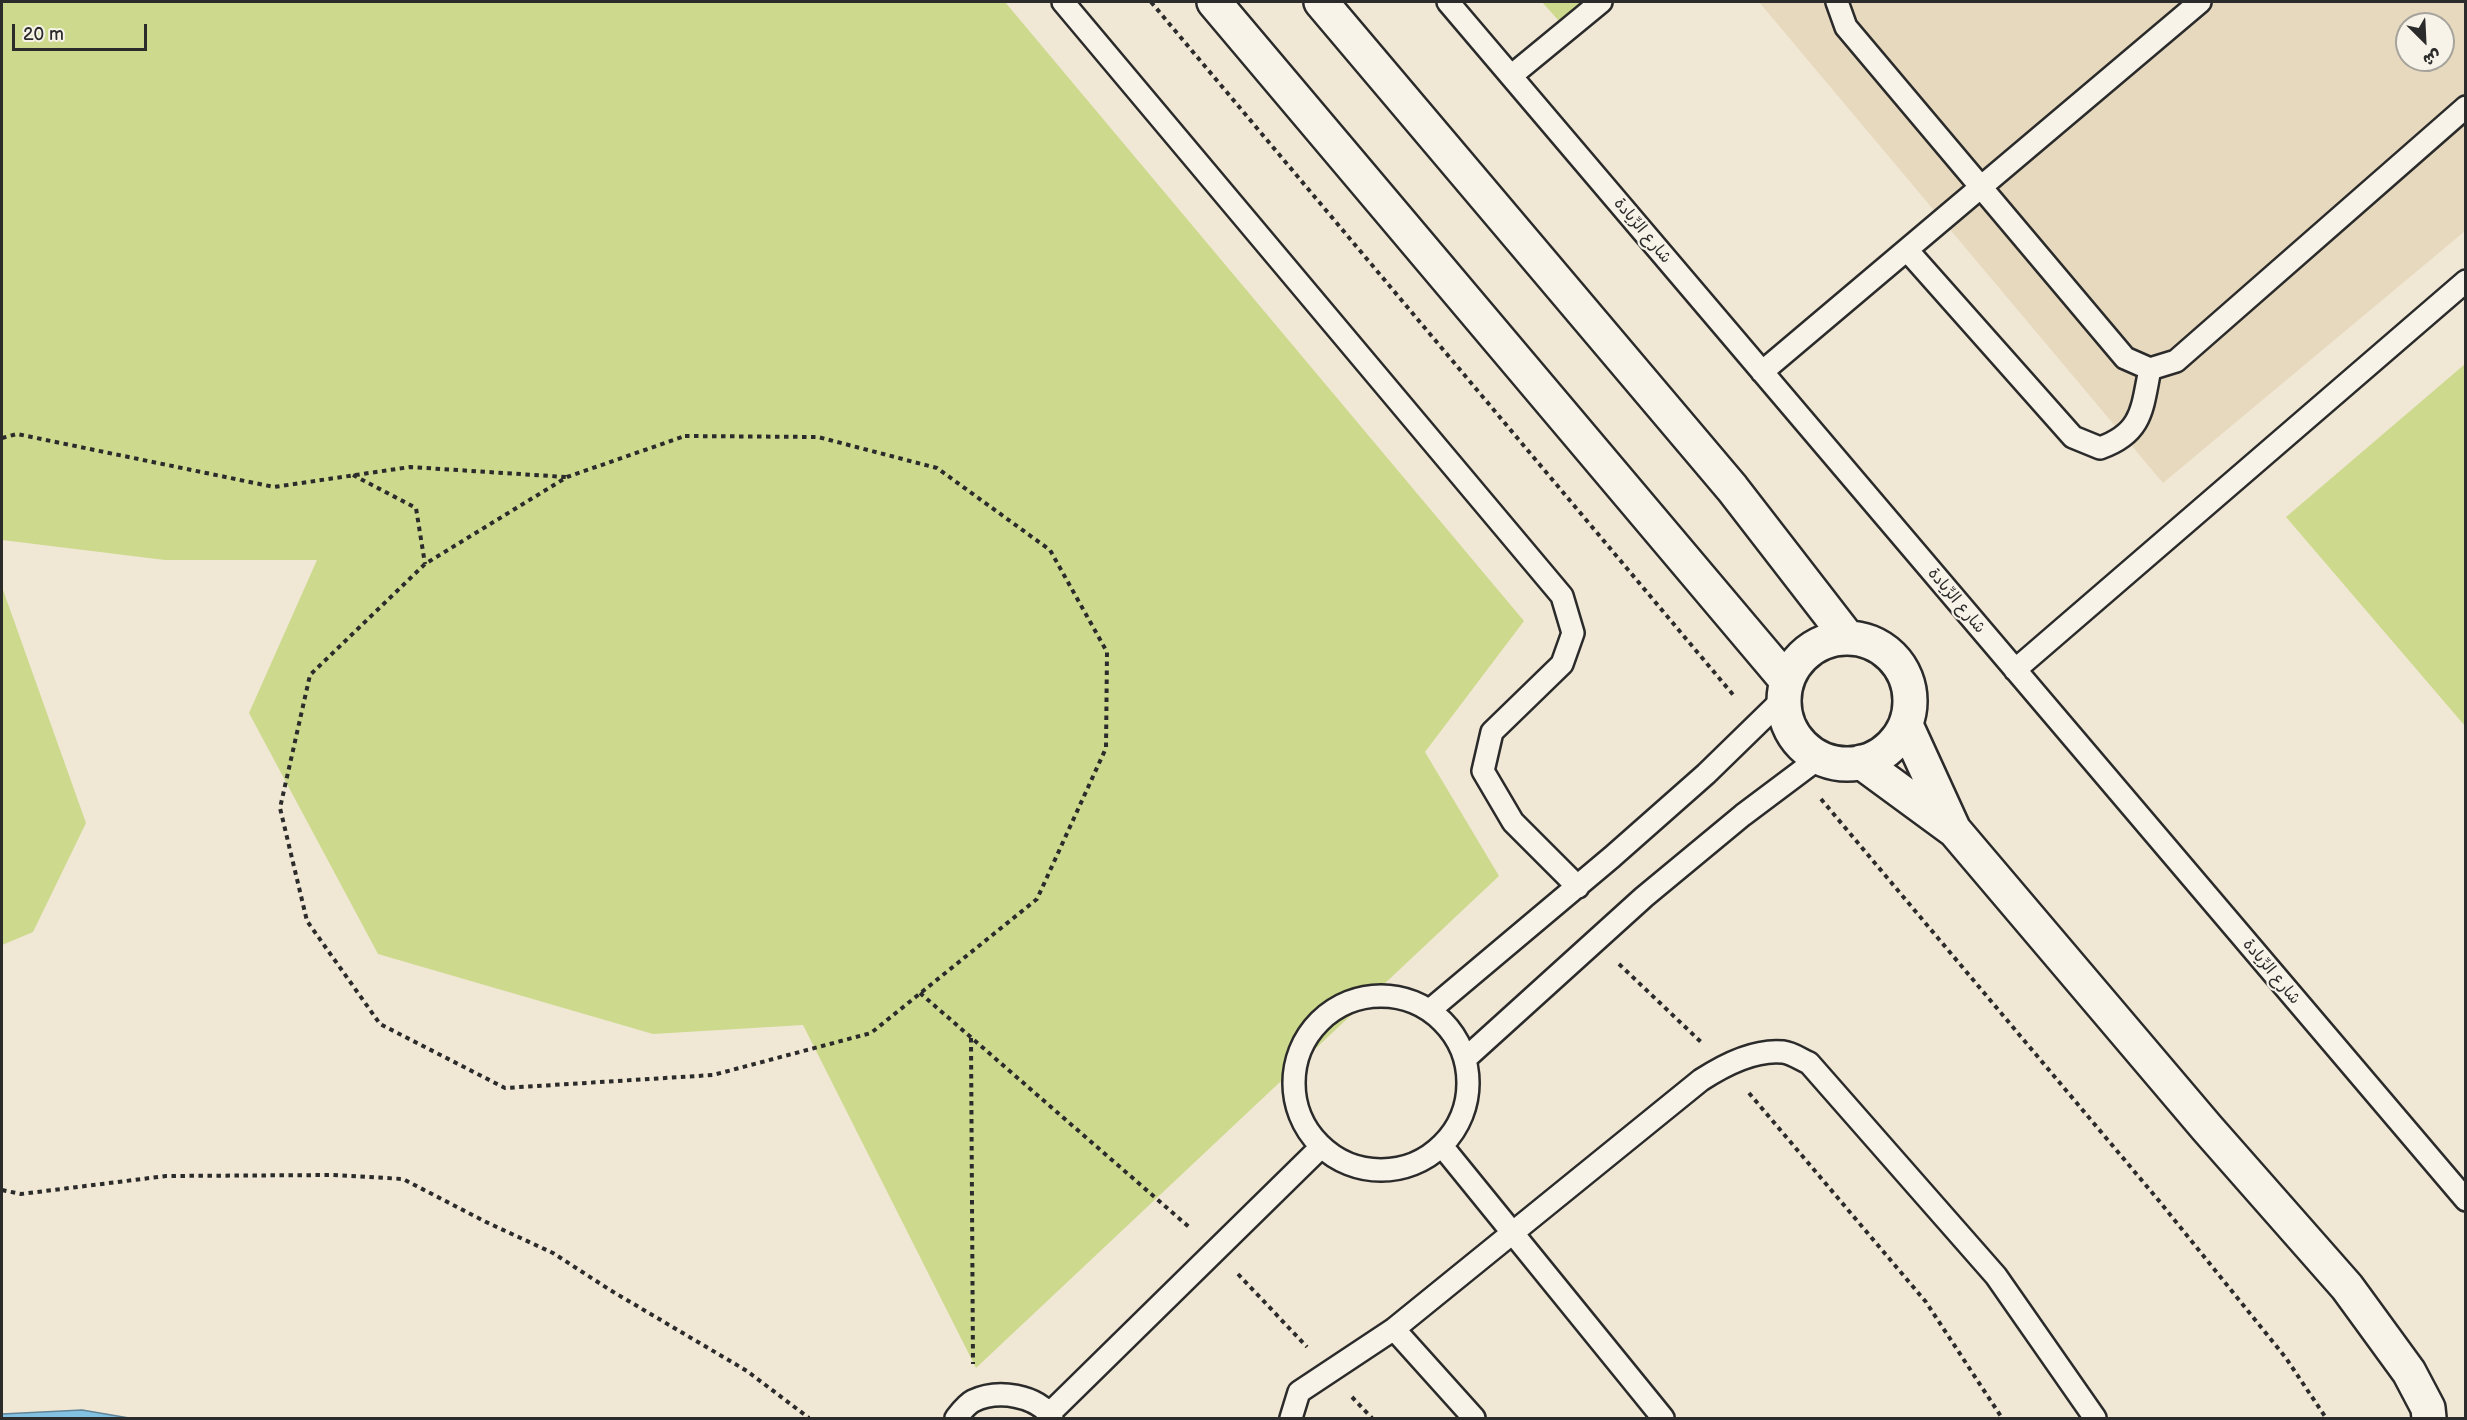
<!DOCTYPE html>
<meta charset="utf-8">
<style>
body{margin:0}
#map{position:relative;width:2467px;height:1420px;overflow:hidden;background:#f0e7d5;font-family:"Balsamiq Sans","Playpen Sans Arabic",sans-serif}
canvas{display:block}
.frame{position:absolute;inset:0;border:3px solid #2b2b2b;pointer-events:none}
.north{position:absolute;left:2395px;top:12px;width:60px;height:60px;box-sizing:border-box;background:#f7f3e8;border:2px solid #a5a39c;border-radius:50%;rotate:156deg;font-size:16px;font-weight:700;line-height:24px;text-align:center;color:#2b2b2b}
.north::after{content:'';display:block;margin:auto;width:21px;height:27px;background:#2b2b2b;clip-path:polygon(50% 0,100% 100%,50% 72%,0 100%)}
.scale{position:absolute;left:12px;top:24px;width:135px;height:27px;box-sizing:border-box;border:3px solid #2b2b2b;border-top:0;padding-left:8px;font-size:18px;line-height:21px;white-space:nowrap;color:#2b2b2b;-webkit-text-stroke:4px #f7f3e8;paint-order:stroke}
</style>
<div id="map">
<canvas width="2467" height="1420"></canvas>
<div class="frame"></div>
<div class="north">ش</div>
<div class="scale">20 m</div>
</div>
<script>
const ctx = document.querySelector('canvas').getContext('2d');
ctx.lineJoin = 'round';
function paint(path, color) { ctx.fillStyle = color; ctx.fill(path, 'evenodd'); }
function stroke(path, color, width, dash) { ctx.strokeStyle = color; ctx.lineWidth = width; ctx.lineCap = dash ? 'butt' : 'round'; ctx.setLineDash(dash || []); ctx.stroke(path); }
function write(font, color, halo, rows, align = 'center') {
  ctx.font = font + ' "Balsamiq Sans","Playpen Sans Arabic",sans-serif'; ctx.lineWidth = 4.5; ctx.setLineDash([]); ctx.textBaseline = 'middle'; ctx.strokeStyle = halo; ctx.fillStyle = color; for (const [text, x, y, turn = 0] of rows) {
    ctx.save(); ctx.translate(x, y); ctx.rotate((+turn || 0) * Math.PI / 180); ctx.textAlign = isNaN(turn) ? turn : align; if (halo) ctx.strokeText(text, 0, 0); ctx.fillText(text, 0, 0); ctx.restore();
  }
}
const built = new Path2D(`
 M1759 2H2465V231L2163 483ZM2407 24H2443V60H2407Z`);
const green = new Path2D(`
 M2 2H1005L1524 621 1425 752 1499 876 976 1368 803 1025 653 1034 378 954 249 713 317 560H165L2 540Z
 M1542 2H1601L1567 30Z
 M2465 364V726L2286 517Z
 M2 587 86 823 33 932 2 945Z`);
const water = new Path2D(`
 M82 1410 129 1418H2V1414Z`);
const path = new Path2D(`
 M1151 2 1735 697
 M685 436 818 437 937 468 1050 550 1107 652 1106 748 1037 899 871 1033 713 1075 505 1088 380 1024 307 921 280 808 310 675 425 564 567 477Z
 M2 438 17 434 274 487 410 467 566 477
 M353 475 416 508 425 564
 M1821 799 2160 1202 2286 1358 2326 1418
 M1619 964 1701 1042
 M920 993 1189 1227
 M971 1038 973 1364
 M1749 1093 1926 1302 2002 1418
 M2 1190 21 1194 166 1176 332 1175 403 1179 486 1222 553 1253 610 1290 747 1371 809 1418
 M1238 1274 1307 1347
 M1352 1397 1372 1418`);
const lane = new Path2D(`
 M1063 2 1562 596 1573 633 1562 664 1492 732 1483 771 1513 822 1578 887
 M1448 2 2466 1200
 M1837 2 1846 27 2125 358 2150 369 2176 361 2466 107
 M1511 76 1601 2
 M1907 250 2073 437 2100 448C2143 433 2142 408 2150 369
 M1762 372 2200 2
 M2015 670 2466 281
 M1294 1083a87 87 0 1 1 174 0a87 87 0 1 1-174 0Z
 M1430 1010 1612 857 1706 774 1784 698
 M1465 1059 1644 897 1743 815 1819 758
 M1442 1146 1663 1418
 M1394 1329 1474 1418
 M1049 1414 1321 1147
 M956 1418C960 1413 967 1404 973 1401 998 1389 1037 1395 1052 1418
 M1291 1418 1299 1392 1394 1329 1701 1080C1724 1065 1754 1049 1783 1052 1792 1053 1802 1060 1809 1063L1996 1276 2095 1418`);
const street = new Path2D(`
 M1214 2 1787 681
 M1321 2 1732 488 1848 638
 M1784 701a63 63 0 1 1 126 0a63 63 0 1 1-126 0Z
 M1906 725 1954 830
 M1861 762 1955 831 2207 1128 2347 1287 2409 1372 2428 1408 2429 1418`);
const streetNames = [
 ["شارع الرِّيادة",1642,231,50],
 ["شارع الرِّيادة",1956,601,50],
 ["شارع الرِّيادة",2271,972,50]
];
paint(built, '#e7d9be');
paint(green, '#cdda8d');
paint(water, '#83c1e3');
stroke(water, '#608599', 1.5);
stroke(lane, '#2b2b2b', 26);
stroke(street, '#2b2b2b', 38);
stroke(path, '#2b2b2b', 4, [4.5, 4.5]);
stroke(lane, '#f7f3e8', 21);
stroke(street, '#f7f3e8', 33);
write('16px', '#2b2b2b', '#f7f3e8', streetNames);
</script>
